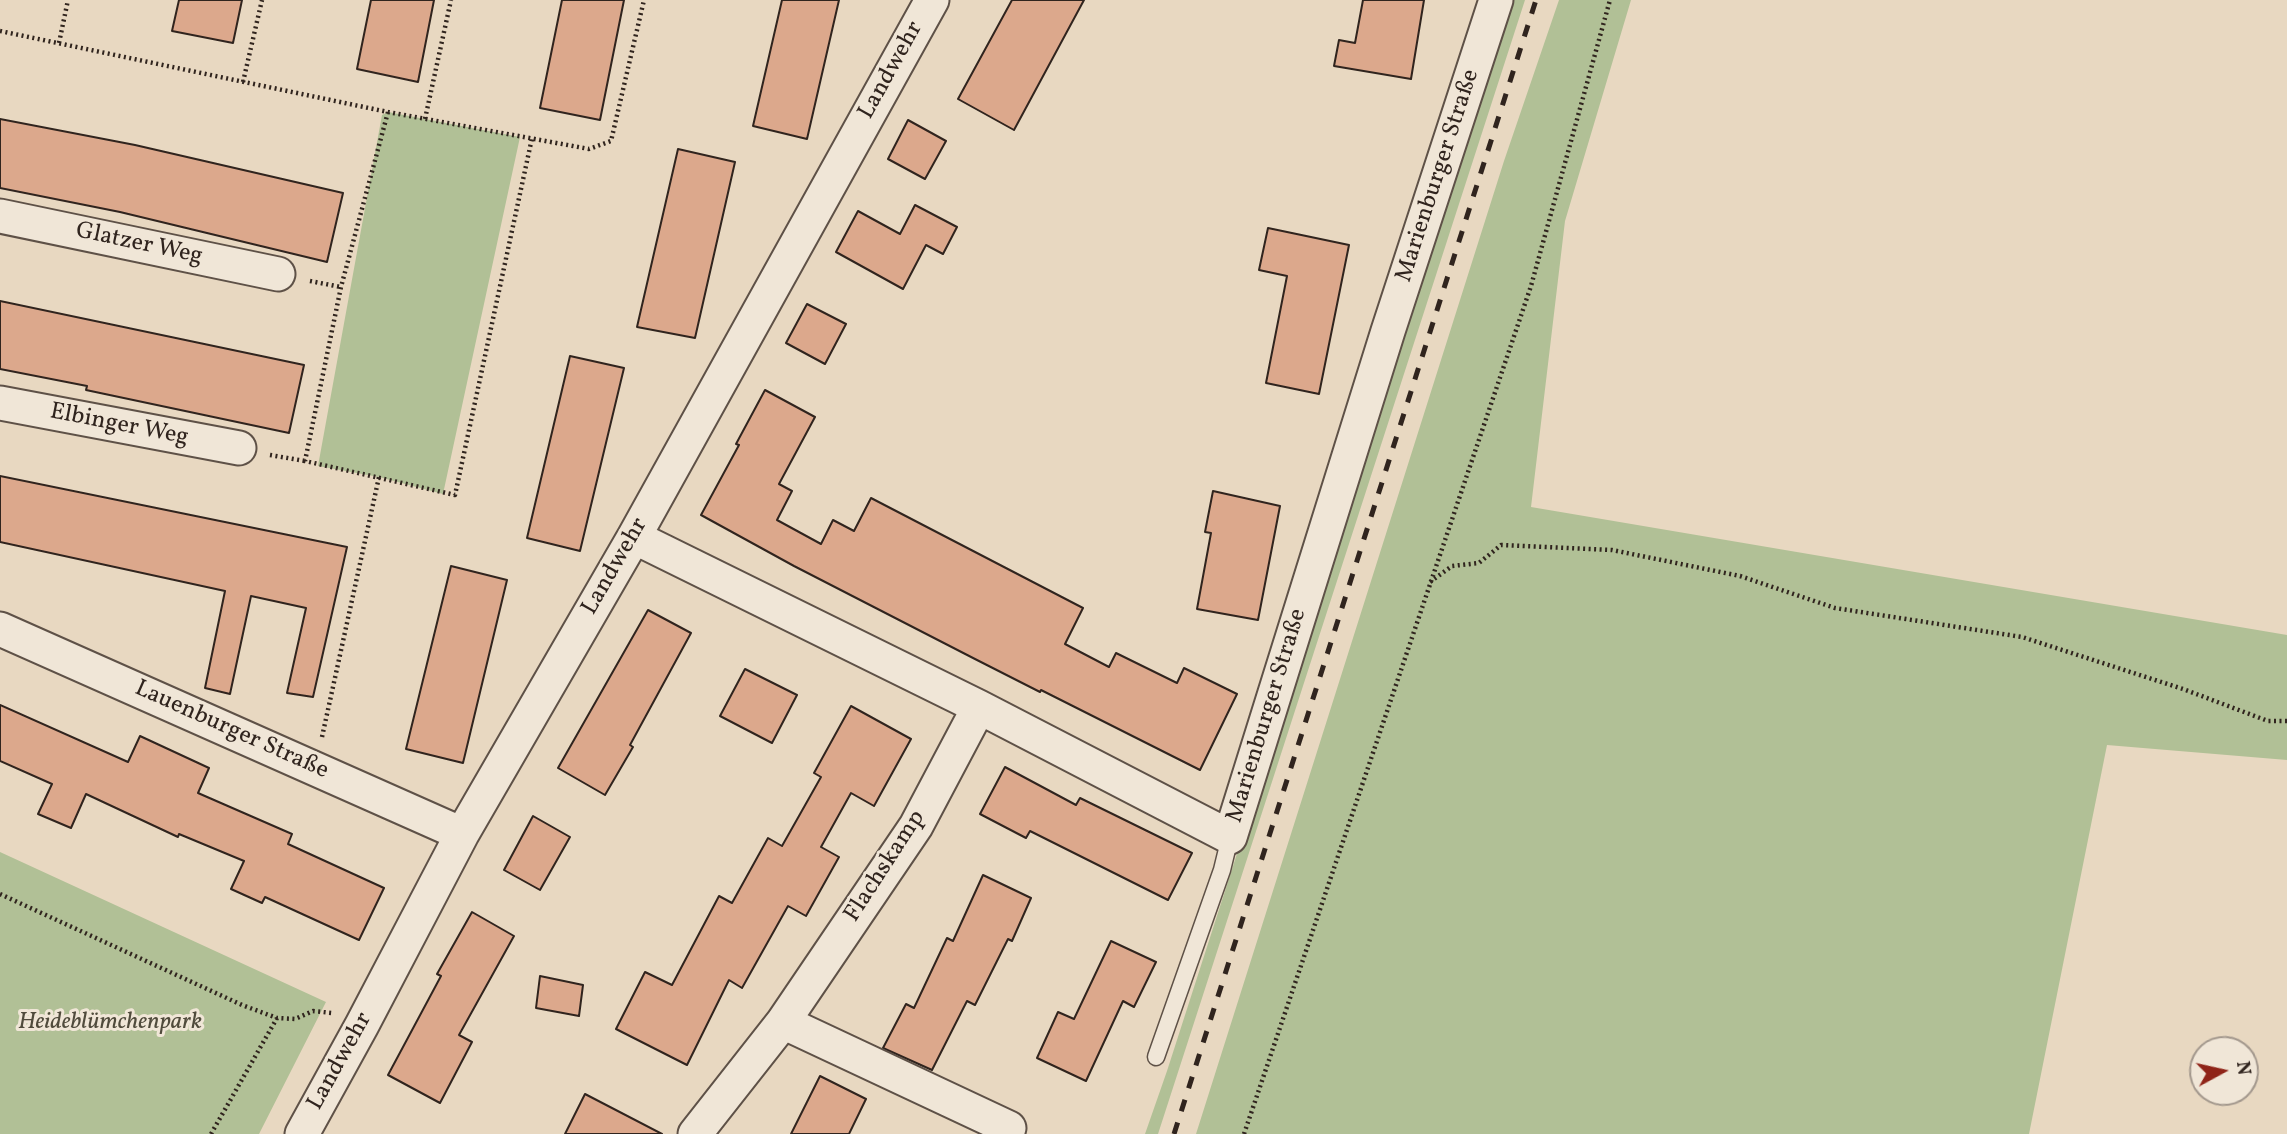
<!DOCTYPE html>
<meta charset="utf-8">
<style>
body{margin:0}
#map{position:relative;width:2287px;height:1134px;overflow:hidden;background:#e8d8c1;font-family:Vollkorn,serif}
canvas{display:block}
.north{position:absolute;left:2189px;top:1036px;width:70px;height:70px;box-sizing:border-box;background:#f0e6d7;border:2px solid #a3988d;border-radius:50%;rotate:82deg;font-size:19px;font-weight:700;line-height:28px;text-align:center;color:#30241e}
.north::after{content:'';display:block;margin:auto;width:24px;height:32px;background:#8f2418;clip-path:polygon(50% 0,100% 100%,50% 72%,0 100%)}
</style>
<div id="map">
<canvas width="2287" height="1134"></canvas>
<div class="north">N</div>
</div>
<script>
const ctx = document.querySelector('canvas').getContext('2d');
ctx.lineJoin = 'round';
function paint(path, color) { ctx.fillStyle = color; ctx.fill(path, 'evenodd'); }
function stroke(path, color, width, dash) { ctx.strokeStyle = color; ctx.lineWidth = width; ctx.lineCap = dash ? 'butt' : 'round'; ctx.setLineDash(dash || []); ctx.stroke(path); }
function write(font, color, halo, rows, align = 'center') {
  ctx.font = font + ' Vollkorn,serif'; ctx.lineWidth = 6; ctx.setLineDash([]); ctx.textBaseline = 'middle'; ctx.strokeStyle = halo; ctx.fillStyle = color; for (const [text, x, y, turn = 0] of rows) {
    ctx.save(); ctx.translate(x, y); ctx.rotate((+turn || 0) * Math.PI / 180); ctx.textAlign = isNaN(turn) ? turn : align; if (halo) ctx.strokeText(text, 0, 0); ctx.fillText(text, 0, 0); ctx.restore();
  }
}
const green = new Path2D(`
 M1512 0H1525L1158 1134H1145L1167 1071Z
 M1559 0H1631L1565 221 1531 507 2287 635V760L2107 745 2029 1134H1196L1504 161Z
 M388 112 520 137 443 494 379 477 318 466 382 115Z
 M0 852 326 1002 259 1134H0Z`);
const building = new Path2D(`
 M179 0H242L233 43 172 31Z
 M371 0H434L418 82 357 69Z
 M562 0H624L600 120 540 108Z
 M782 0H839L807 139 753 126Z
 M1012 0H1084L1014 130 958 99Z
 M1363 0H1424L1411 79 1334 66 1339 40 1355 43Z
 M0 119 135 145 343 193 327 262 120 212 0 188Z
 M908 120 946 141 925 179 888 159Z
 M678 149 735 162 695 338 637 327Z
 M915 205 957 227 943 254 926 245 903 289 836 252 858 211 900 234Z
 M1268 228 1349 245 1319 394 1266 383 1287 276 1259 270Z
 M0 301 304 365 289 433 86 390 87 386 0 369Z
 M807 304 846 324 825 364 786 343Z
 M570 356 624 368 580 551 527 538Z
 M765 390 815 417 779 484 792 491 777 520 821 544 833 520 854 531 871 498 1083 608 1065 644 1109 667 1116 653 1177 683 1184 668 1237 694 1200 770 1041 690 1040 692 975 659 794 566 701 515 739 445 736 444Z
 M0 476 347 547 313 697 287 693 306 608 251 596 230 694 205 688 225 591 0 542Z
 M1213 491 1280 506 1258 620 1197 609 1211 533 1205 532Z
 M451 566 507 580 463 763 406 749Z
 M648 610 691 633 630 745 633 747 605 795 558 768Z
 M745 669 797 695 772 743 720 716Z
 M0 705 128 762 140 736 209 768 198 793 292 834 288 844 384 888 359 940 265 897 262 903 231 889 244 861 179 834 178 837 86 794 71 828 38 814 52 784 0 761Z
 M851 706 911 739 874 806 851 793 821 847 839 857 806 916 788 906 742 988 729 980 687 1065 616 1029 645 972 672 985 719 896 732 903 768 838 782 846 821 777 814 773Z
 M1005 767 1076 805 1080 798 1192 853 1168 900 1030 831 1026 838 980 814Z
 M533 816 570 837 540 890 504 870Z
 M983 875 1031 898 1012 941 1008 939 975 1005 967 1001 932 1070 883 1048 906 1004 914 1008 947 938 953 941Z
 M472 912 514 936 459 1035 472 1042 440 1103 388 1075 441 976 437 974Z
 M1111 941 1156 962 1134 1007 1123 1001 1086 1081 1037 1058 1058 1012 1074 1019Z
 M540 976 583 985 579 1016 536 1008Z
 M820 1076 866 1099 849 1134H791Z
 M585 1094 662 1134H565Z`);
const path = new Path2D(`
 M0 31 388 112 589 149 611 141 644 0
 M59 43 68 0
 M243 82 262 0
 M388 112 341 287 305 461 455 495 532 138
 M425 119 451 0
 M310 281 341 287
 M270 455 305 461
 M1430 582 1452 566 1479 563 1501 545 1612 550 1740 576 1835 608 2022 637 2183 689 2268 721H2287
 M322 737 379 477
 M0 894 242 1005 277 1018 295 1019 313 1011 332 1013
 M211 1134 277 1018
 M1244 1134 1531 286 1610 0`);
const service = new Path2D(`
 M1156 1057 1222 870 1230 837`);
const minor = new Path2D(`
 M0 216 278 274
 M0 403 239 448
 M634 537 979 707 1230 837 1388 331 1496 0
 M0 629 462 834
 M783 1022 1009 1128
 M302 1134 362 1025 462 834 634 537 932 0
 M695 1134 783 1022 916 826 979 707`);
const rail = new Path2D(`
 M1174 1134 1536 0`);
const streetNames = [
 ["Landwehr",892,71,-61],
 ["Marienburger Straße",1439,176,-72],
 ["Glatzer Weg",139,245,12],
 ["Elbinger Weg",119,426,11],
 ["Landwehr",616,567,-60],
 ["Marienburger Straße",1268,716,-73],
 ["Lauenburger Straße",231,731,24],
 ["Flachskamp",886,867,-57],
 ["Landwehr",341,1062,-61]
];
const parkNames = [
 ["Heideblümchenpark",110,1024]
];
paint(green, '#b1c096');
paint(building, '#dca88c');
stroke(building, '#30241e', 2);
stroke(service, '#5e5147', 19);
stroke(minor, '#5e5147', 37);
stroke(path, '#30241e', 4.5, [2, 3.5]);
stroke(service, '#f0e6d7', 16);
stroke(minor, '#f0e6d7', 33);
stroke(rail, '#30241e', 5, [12, 12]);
write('24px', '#30241e', '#f0e6d7', streetNames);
write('italic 24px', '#504b3c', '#f0e6d7', parkNames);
</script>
